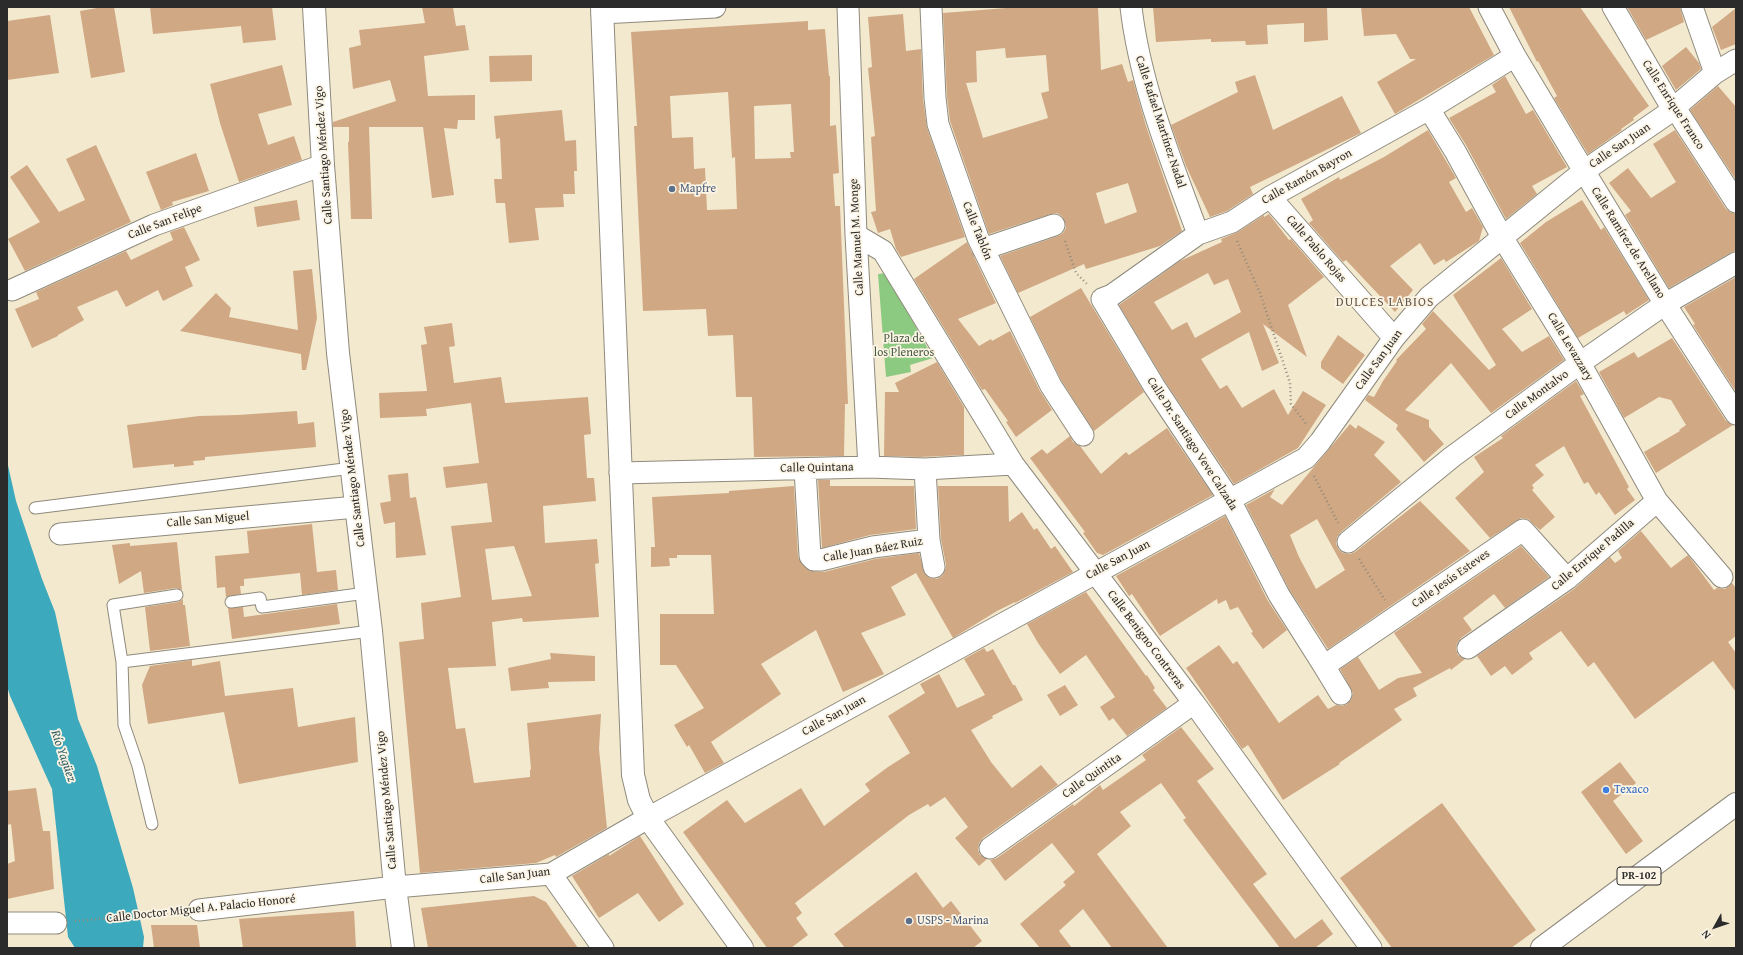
<!DOCTYPE html>
<meta charset="utf-8">
<style>
body{margin:0}
#map{position:relative;width:1743px;height:955px;overflow:hidden;background:#f3e9cf;font-family:"Gentium Book Plus",serif}
canvas{display:block}
.frame{position:absolute;inset:0;border:8px solid #2b2b2b;pointer-events:none}
.north{position:absolute;left:1695px;top:907px;width:40px;height:40px;-webkit-text-stroke:3px #fcf5e5;paint-order:stroke;rotate:230deg;font-size:11px;font-weight:700;line-height:16px;text-align:center;color:#2b2b2b}
.north::after{content:'';display:block;margin:auto;width:14px;height:18px;background:#2b2b2b;clip-path:polygon(50% 0,100% 100%,50% 72%,0 100%)}
</style>
<div id="map">
<canvas width="1743" height="955"></canvas>
<div class="frame"></div>
<div class="north">N</div>
</div>
<script>
const ctx = document.querySelector('canvas').getContext('2d');
ctx.lineJoin = 'round';
function paint(path, color) { ctx.fillStyle = color; ctx.fill(path, 'evenodd'); }
function stroke(path, color, width, dash) { ctx.strokeStyle = color; ctx.lineWidth = width; ctx.lineCap = dash ? 'butt' : 'round'; ctx.setLineDash(dash || []); ctx.stroke(path); }
function write(font, color, halo, rows, align = 'center') {
  ctx.font = font + ' "Gentium Book Plus",serif'; ctx.lineWidth = 3.5; ctx.setLineDash([]); ctx.textBaseline = 'middle'; ctx.strokeStyle = halo; ctx.fillStyle = color; for (const [text, x, y, turn = 0] of rows) {
    ctx.save(); ctx.translate(x, y); ctx.rotate((+turn || 0) * Math.PI / 180); ctx.textAlign = isNaN(turn) ? turn : align; if (halo) ctx.strokeText(text, 0, 0); ctx.fillText(text, 0, 0); ctx.restore();
  }
}
const green = new Path2D(`
 M886 273 933 358 910 365 911 372 886 377 878 274Z`);
const water = new Path2D(`
 M7 461 16 501 42 579 55 612 78 719 97 766 133 888 144 937 143 948H75L68 937 52 789 10 696 7 686Z`);
const building = new Path2D(`
 M103 7H114L125 72 91 78 80 11Z
 M150 7H272L276 40 243 43 241 26 153 34Z
 M422 7H453L456 26 465 25 469 50 424 56 428 96 475 95V120H458L457 129 444 128 454 195 432 198 423 127H369L372 219H351L348 142H349V127H333V122L396 101 390 80 353 89 349 48 361 45 359 30 425 23Z
 M1019 7H1098L1101 70 1122 64 1128 82 1133 80 1146 126 1182 231 1160 246 1086 269 1084 264 1018 293 1000 256 1058 236 1063 233 1066 228 1065 222 1062 216 1057 213 1051 214 989 234 950 121 947 97 943 13ZM1005 48 1006 58 1046 55 1049 91 1041 93 1048 118 983 138 966 83 977 82 976 51ZM1128 183 1137 212 1105 224 1096 193Z
 M1153 7H1327L1328 40 1304 42V23L1267 25 1268 44 1246 45 1245 41 1211 42V39L1156 42Z
 M1361 7H1469L1494 55 1395 114 1377 82 1416 59H1410L1396 34 1364 36Z
 M1509 7H1580L1649 106 1633 118 1634 120 1621 129 1622 130 1588 154 1554 98 1557 96 1538 61 1537 62Z
 M1627 7H1680L1684 22 1646 40Z
 M1736 8V44L1721 50 1712 27Z
 M903 14 906 51 921 49 923 99 927 128 965 237 901 257 896 249 890 229 878 233 871 212 876 211 871 137 875 136 868 68 872 67 868 17Z
 M50 15 59 73 7 80V21Z
 M808 21V30L825 29 829 76H830V126L836 125 839 173 833 174 835 206H840L848 404H845L844 456 754 457 752 397H736L733 335 708 336 706 309 643 311 634 126H637L631 32ZM728 92 732 158 735 157 737 209 707 210 705 168 694 169 693 137 672 138 670 96ZM791 104 794 152H790L791 158 755 159 754 106Z
 M1686 47 1699 63 1701 69 1676 90 1662 66Z
 M532 55V81L490 82 489 56Z
 M282 65 292 105 258 114 268 145 294 136 302 160 239 182 220 123 210 84Z
 M1255 75 1273 130 1342 96 1361 133 1250 187 1253 194 1227 211 1210 217 1186 166 1171 125 1238 92 1235 82Z
 M1505 76 1526 114 1533 110 1567 167 1532 186 1537 194 1506 219 1466 145 1449 118 1496 92 1492 85Z
 M1718 86 1736 107V180L1690 110Z
 M562 110 565 141 576 140 577 171H574L575 194H563L564 207 535 208 539 240 509 243 505 203H496L494 179H502L500 138 496 139 494 116Z
 M1428 130 1456 178 1449 182 1466 212 1472 208 1483 227 1479 241 1446 262 1444 259 1434 265 1420 243 1390 266 1413 290 1395 312 1346 260 1343 262 1309 223 1313 220 1301 199 1339 177 1340 180 1384 157Z
 M1675 130 1726 209 1730 212 1736 214V251L1730 253 1669 288 1625 215 1631 211 1609 183 1628 168 1651 198 1676 182 1653 144Z
 M96 145 131 222 25 271 8 239 40 222 10 177 27 165 59 212 85 200 66 159Z
 M196 153 209 191 172 202 173 205 161 210 146 172Z
 M297 200 300 220 257 227 254 207Z
 M1582 200 1601 230 1604 227 1649 300 1626 315 1624 311 1578 338 1520 243 1546 222Z
 M1269 214 1289 240 1291 239 1324 277 1288 305 1307 357 1263 324 1279 363 1262 371 1249 332 1201 359 1220 389 1227 385 1242 408 1274 389 1288 415 1303 391 1326 405 1298 448 1234 484 1164 380 1119 305 1180 261 1222 242 1221 239 1238 232 1264 215V217ZM1208 273 1214 285 1228 279 1241 312 1195 338 1187 322 1172 330 1154 302Z
 M184 227 200 260 185 267 193 286 163 301 158 290 126 307 117 290 77 307 84 320 58 335V336L32 348 15 309 39 299 36 292 126 251 131 260 173 240 170 232Z
 M967 242 996 303 958 319 979 346 991 339 992 341 1010 331 1040 391 1052 410 1016 437 1006 422 1008 421 985 389 982 390 914 279Z
 M1501 258 1532 309 1502 329 1522 352 1549 336 1564 360 1491 413 1451 363 1405 410 1429 420V427L1444 444 1424 462 1396 429 1398 425 1365 400 1368 395 1374 397 1383 381 1397 361 1396 360 1426 329 1422 324 1433 311 1489 370 1496 365 1453 295Z
 M312 269 317 318 306 370H302L301 354 180 331 216 293 231 308 229 317 298 330 293 271Z
 M1736 277V392L1693 325 1695 324 1684 307Z
 M1081 288 1144 392 1094 431 1061 380 1030 317Z
 M452 323 455 346 449 347 454 383 501 377 505 403 588 397 591 434 584 435 587 478H594L596 501 543 506 545 543 597 539 599 563 595 564 599 617 523 622 522 618 492 622 496 666 448 668 456 729 465 728 474 783 530 777V770L531 769 527 723 601 714 599 749 607 828 556 857 555 855 536 863 420 873 399 642 424 639 421 603 461 597 451 526 492 522 487 483 446 488 443 467 479 463 471 403 426 409 427 416 380 418 379 393 427 391 421 345 427 344 424 327ZM514 546 532 596 492 600 485 549Z
 M1338 335 1365 355 1343 384 1321 368V362Z
 M1672 338 1726 421 1733 425 1656 473 1644 452 1680 431 1679 430 1686 425 1671 400 1659 397 1624 418 1599 372 1634 352 1638 358Z
 M937 362 964 407V455L920 457 884 456 885 392H899L895 383Z
 M1576 381 1584 394 1580 396 1629 487 1627 489 1635 500 1615 515 1599 492 1596 495 1588 482 1584 484 1564 446 1535 465 1544 475 1532 485 1534 488 1532 490 1555 517 1540 530 1528 519 1521 518 1490 538 1455 498 1484 472 1474 457 1503 438 1501 436Z
 M297 411 298 424 314 422 316 447 205 457V460L193 461 194 465 174 467V464L133 468 127 425 199 416 238 415Z
 M1350 424 1356 429 1358 425 1385 442 1374 455 1401 482 1340 533 1337 537 1336 544 1339 550 1343 553 1350 554 1355 552 1420 501 1470 551 1328 649 1289 589 1246 505 1275 489 1270 497 1282 505ZM1317 519 1345 570 1316 589 1299 557 1290 535Z
 M1167 428 1213 495 1103 555 1097 553 1083 533 1085 532 1030 458 1042 449 1047 454 1070 436 1073 442 1080 446 1101 474 1126 452 1129 455Z
 M408 473 410 498 416 497 426 555 396 558 395 522 384 524 380 503 391 501 388 475Z
 M818 480H830V486H914L916 529 870 535 822 548Z
 M794 486 798 557 802 564 810 571 824 572 875 559 919 553 925 574 930 578 937 579 942 576 945 571 946 565 941 539 938 486H1008L1009 522 1022 512 1034 530 1037 528 1051 549 1055 546 1073 572 1015 603V602L997 611 953 638 916 573 891 587 906 615 861 633 884 674 843 692 816 630 761 664 781 694 711 742 724 763 705 773 689 745 687 747 674 725 704 708 676 665H660V614H714L711 555H677V558H669L670 566 651 567V547H655L652 497 729 493V491Z
 M1225 516 1268 601 1287 630 1263 649 1251 633 1253 632 1238 607 1230 610 1226 600 1218 604 1217 599 1160 636 1132 594 1129 596 1116 576Z
 M312 524 317 572 336 570 338 590 302 595 300 573 244 579V586H240L241 594 226 597 225 587 217 588 215 556 249 553 247 531Z
 M1641 531 1671 568 1688 555 1714 590 1717 588 1725 589 1732 583 1736 588V636L1728 642 1736 653V692L1713 661 1635 719 1594 662 1588 667 1561 631 1529 653 1533 659 1512 675 1505 666 1491 676 1477 656 1574 589 1610 557 1615 563 1622 558 1618 551Z
 M177 542 182 590 176 588 144 593 141 571 119 584 112 545 130 543V546Z
 M1521 546 1549 577 1505 608 1494 594 1463 618 1472 630 1461 638 1457 643 1456 649 1458 655 1465 659 1451 670 1450 668 1413 688 1417 696 1394 709 1402 720 1339 763 1340 764 1283 800 1248 745 1242 749 1186 668 1219 645 1233 664 1237 661 1279 723 1318 695 1328 709 1336 705 1342 706 1347 704 1351 700 1353 693 1340 669 1358 657 1379 690 1398 678 1422 673 1394 633Z
 M1086 592 1146 676 1147 675 1155 688 1153 690 1167 708 1127 736 1113 718 1109 721 1100 707 1115 697 1086 655 1060 674 1038 643 1027 624Z
 M183 599V605H185L190 646 150 651 145 607 178 602Z
 M337 604 340 624 232 639 228 608 243 607 244 617Z
 M984 648 987 652 993 649 1013 685H1015L1023 700 992 716 993 718 971 730 991 762 1012 788 1041 765 1058 785 983 838 979 843 978 850 980 855 987 859 979 866 955 838 968 827 945 797 930 807 928 804 909 815 795 903 802 913 796 918 808 935 791 948H767L683 832 727 800 745 823 801 788 824 826 870 791 865 784 888 767 910 753 888 716 925 693 920 684 939 674 957 708 985 695 964 659Z
 M550 653 595 656V681L548 682 549 688 511 691 508 668 551 659Z
 M192 660V666L220 661 225 696 293 688 298 727 355 717 358 762 239 784 224 712 148 724 142 685 150 666Z
 M1065 685 1078 705 1060 716 1047 695Z
 M1181 727 1214 769 1197 781 1267 874 1253 884 1295 939 1322 919 1333 934 1315 948H1280L1183 820 1186 818 1161 783 1120 812 1131 826 1097 854 1168 948H1112L1083 909 1059 931 1072 948H1040L1020 924 1066 885 1063 882 1075 872 1052 843 1005 881 990 860 997 858 1073 804 1074 806 1100 785 1103 790 1146 760 1142 755Z
 M1620 762 1636 783 1613 801 1643 841 1626 854 1581 792Z
 M36 788 43 831H50L54 889 7 899V864L15 861 11 824 7 825V791Z
 M1442 803 1536 930 1511 948H1392L1340 878Z
 M640 836 684 904 659 922 638 893 599 918 572 876 609 854V856Z
 M916 872 943 908 951 901 982 941 973 948H845L834 934Z
 M534 896 546 902 578 948H428L421 908Z
 M354 911 356 948H243L239 919Z
 M151 925H197L200 948H154Z`);
const path = new Path2D(`
 M1065 241 1076 273 1088 285
 M1237 241 1260 293 1290 383 1291 404 1307 425
 M1314 476 1338 523
 M1359 559 1385 600
 M75 921 179 912`);
const service = new Path2D(`
 M35 508 352 468
 M231 602 260 598 262 607 366 593
 M122 662 113 605 177 595
 M152 824 138 766 124 725 122 662 371 631`);
const minor = new Path2D(`
 M848 7 856 235 869 467
 M931 7 935 98 938 124 978 238 1051 386 1083 435
 M1131 7C1140 85 1171 160 1198 234
 M1489 7 1515 56 1584 171 1665 304 1736 414
 M1613 7 1669 103 1675 108 1736 202
 M1692 7 1715 73
 M602 13 715 7
 M1429 109 1455 151 1502 237 1580 363 1657 501 1722 577
 M1270 197 1394 338
 M856 235 883 251 1013 464 1194 703 1371 948
 M983 249 1054 225
 M12 290 154 225 323 165
 M805 469 810 556 814 560H821L873 547 929 540
 M925 469 929 540 934 567
 M620 473 869 467 925 469 1013 464
 M60 534 356 507
 M1348 542 1452 457 1580 363 1665 304 1736 263
 M1468 648 1567 579 1657 501
 M1324 666 1523 530 1567 579
 M1341 694 1324 666 1279 595 1230 500 1154 386 1102 299 1112 295 1198 234 1232 222 1270 197 1429 109 1515 56
 M990 848 1194 703
 M551 874 603 948
 M199 910 395 887 551 874 648 818 1306 458 1320 442 1394 338 1429 297 1584 171 1667 114 1715 73 1736 60
 M7 923H56`);
const tertiary = new Path2D(`
 M314 7 323 165 338 353 371 631 395 887 403 948
 M602 7 633 775 639 800 648 818 742 948`);
const primary = new Path2D(`
 M1542 948 1736 804`);
const markers = [
 [672,189,4,"#5c6f8a"],
 [1606,790,4,"#3f7fe0"],
 [909,921,4,"#5c6f8a"]
];
const shields = [
 [1639,876,44]
];
const shieldNames = [
 ["PR-102",1639,876]
];
const streetNames = [
 ["Calle Enrique Franco",1673,105,57],
 ["Calle Rafael Martínez Nadal",1160,122,72],
 ["Calle San Juan",1620,146,-34],
 ["Calle Santiago Méndez Vigo",324,155,-94],
 ["Calle Ramón Bayron",1307,177,-29],
 ["Calle San Felipe",165,222,-21],
 ["Calle Tablón",977,231,68],
 ["Calle Manuel M. Monge",857,237,-93],
 ["Calle Ramírez de Arellano",1628,243,58],
 ["Calle Pablo Rojas",1316,249,49],
 ["Calle Levazzary",1570,347,59],
 ["Calle San Juan",1379,360,-54],
 ["Calle Montalvo",1537,395,-36],
 ["Calle Dr. Santiago Veve Calzada",1192,444,57],
 ["Calle Quintana",817,468,-1],
 ["Calle Santiago Méndez Vigo",353,478,-97],
 ["Calle San Miguel",208,520,-5],
 ["Calle Juan Báez Ruiz",873,550,-10],
 ["Calle Enrique Padilla",1593,555,-40],
 ["Calle San Juan",1118,560,-28],
 ["Calle Jesús Esteves",1451,579,-35],
 ["Calle Benigno Contreras",1146,640,53],
 ["Calle San Juan",834,716,-29],
 ["Calle Quintita",1092,776,-35],
 ["Calle Santiago Méndez Vigo",387,800,-95],
 ["Calle San Juan",515,876,-7],
 ["Calle Doctor Miguel A. Palacio Honoré",201,909,-6]
];
const serviceNames = [
 ["Mapfre",680,189],
 ["USPS - Marina",917,921]
];
const parkNames = [
 ["Plaza de",904,339],
 ["los Pleneros",904,353]
];
const shopNames = [
 ["Texaco",1614,790]
];
const neighbourhoodNames = [
 ["DULCES LABIOS",1385,303]
];
const waterNames = [
 ["Río Yagüez",63,756,71]
];
paint(green, '#8cca81');
paint(water, '#3ca9bc');
paint(building, '#d0a884');
stroke(service, '#8f8a7d', 13);
stroke(minor, '#8f8a7d', 23);
stroke(tertiary, '#8f8a7d', 24);
stroke(primary, '#8f8a7d', 24);
stroke(path, '#8f8a7d', 2.5, [1, 3]);
stroke(service, '#fff', 11);
stroke(minor, '#fff', 21);
stroke(tertiary, '#fff', 22);
stroke(primary, '#fff', 22);
for (const [x, y, r, color] of markers) { const dot = new Path2D(); dot.arc(x, y, r, 0, 2 * Math.PI); ctx.fillStyle = color; ctx.fill(dot); stroke(dot, '#fcf5e5', 1.5); }
for (const [x, y, w] of shields) { const box = new Path2D(); box.roundRect(x - w / 2, y - 9, w, 18, 3); ctx.fillStyle = '#fcf5e5'; ctx.fill(box); stroke(box, '#2b2b2b', 1); }
write('bold 11px', '#2b2b2b', null, shieldNames);
write('12px', '#2b2b2b', '#fcf5e5', streetNames);
write('12px', '#4e5e75', '#fcf5e5', serviceNames, 'left');
write('12px', '#485b45', '#fcf5e5', parkNames);
write('12px', '#366cbe', '#fcf5e5', shopNames, 'left');
ctx.letterSpacing = '1px';
write('13px', '#65574a', '#fcf5e5', neighbourhoodNames);
ctx.letterSpacing = '0px';
write('italic 13px', '#325d65', '#fcf5e5', waterNames);
</script>
